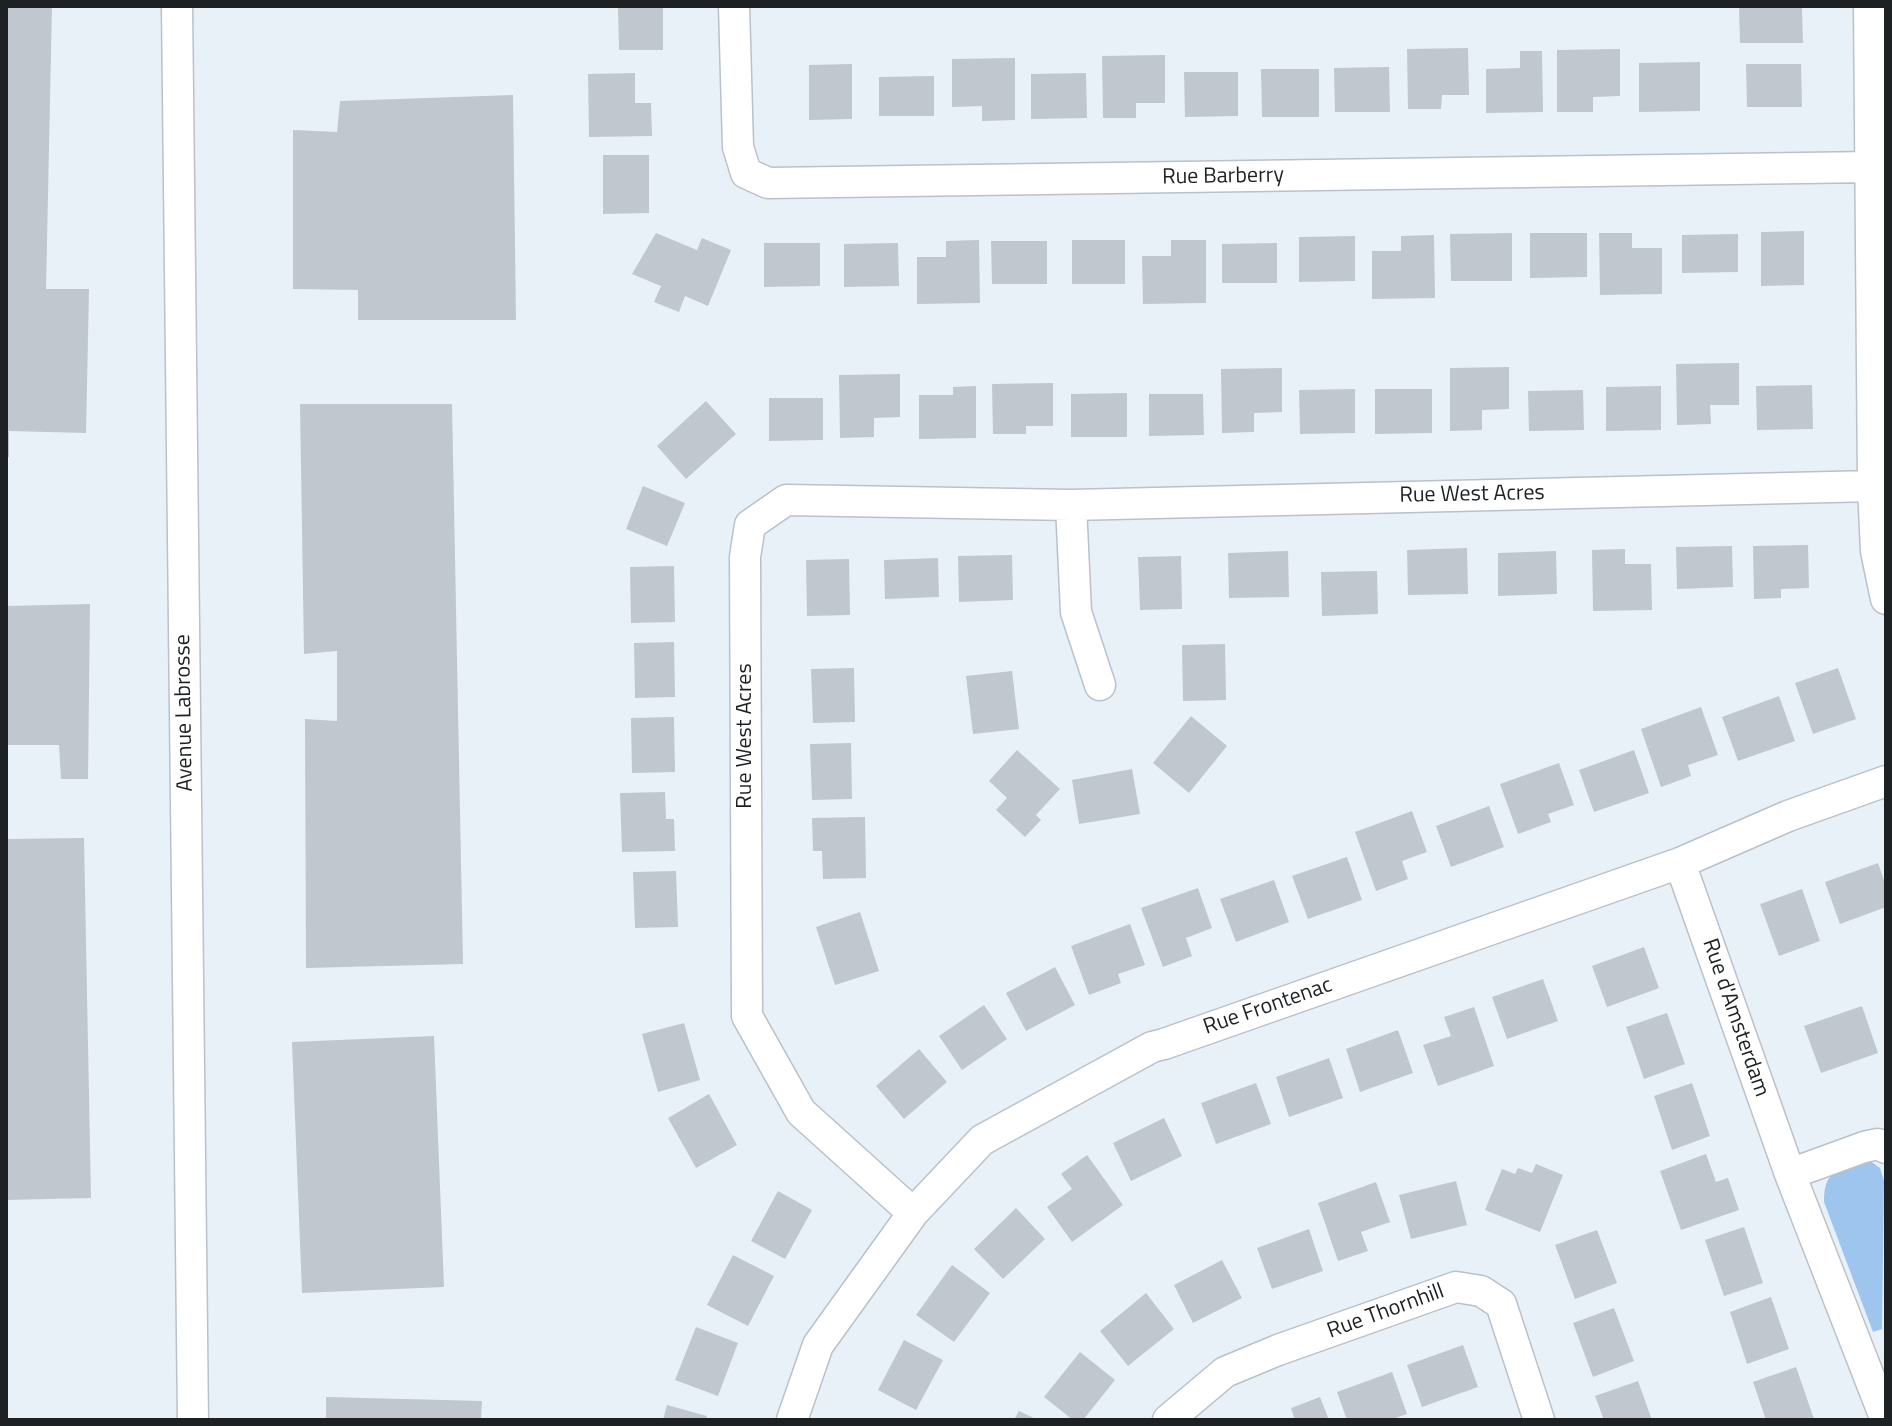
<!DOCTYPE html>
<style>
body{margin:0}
#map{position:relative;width:1892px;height:1426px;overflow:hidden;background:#e9f1f8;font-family:"Titillium Web",sans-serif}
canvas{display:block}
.frame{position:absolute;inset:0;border:8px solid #1e2123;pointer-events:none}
</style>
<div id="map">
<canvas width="1892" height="1426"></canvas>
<div class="frame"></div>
</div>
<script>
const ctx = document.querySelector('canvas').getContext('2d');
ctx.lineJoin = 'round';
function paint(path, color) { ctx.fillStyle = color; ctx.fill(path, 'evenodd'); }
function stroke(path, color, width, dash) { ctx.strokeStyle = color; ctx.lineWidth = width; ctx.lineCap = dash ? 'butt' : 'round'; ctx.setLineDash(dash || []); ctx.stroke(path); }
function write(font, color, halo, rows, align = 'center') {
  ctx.font = font + ' "Titillium Web",sans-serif'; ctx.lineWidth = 6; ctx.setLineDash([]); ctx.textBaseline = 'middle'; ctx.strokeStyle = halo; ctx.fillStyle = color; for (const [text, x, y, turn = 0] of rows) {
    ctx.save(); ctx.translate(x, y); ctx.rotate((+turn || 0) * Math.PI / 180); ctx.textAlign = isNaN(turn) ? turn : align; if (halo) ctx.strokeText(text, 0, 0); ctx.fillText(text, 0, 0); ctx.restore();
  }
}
const green = new Path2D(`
 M1870 1161 1880 1168 1884 1181 1882 1329 1873 1332 1824 1202C1824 1167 1840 1171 1870 1161Z`);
const building = new Path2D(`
 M6 6H52L46 289H89L86 433 9 431V457H6Z
 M618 6H663V50H619Z
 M1739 6H1788V8H1802L1803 43H1740Z
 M1468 48 1469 95H1442L1441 109H1408L1407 49Z
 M1620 49V96L1593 97V112H1557V50Z
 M1520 51H1542L1543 112 1486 113V69L1520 68Z
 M1165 55V103H1136V118H1103L1102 56Z
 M1015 58V120L982 121V106L952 107V59Z
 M1700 62V111L1639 112V63Z
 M852 64V119L809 120V65Z
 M1746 64H1801L1802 107H1747Z
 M1389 67 1390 112H1335L1334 68Z
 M1261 69H1319V117H1262Z
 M1184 72H1238V116L1185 117Z
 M635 73V103H651L652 136 589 137 588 74Z
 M1086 73 1087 118 1031 119V74Z
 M934 76V116H879V77Z
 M513 95 516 320H358V290L293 289V130L337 132 340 101Z
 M603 155H649V213L603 214Z
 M1804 231V285L1761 286V232Z
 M656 233 697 250 702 238 731 250 708 306 685 296 679 312 654 302 661 286 632 274Z
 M1512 233V281H1451L1450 234Z
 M1530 233H1587V277L1530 278Z
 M1599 233H1632V248H1662V294L1600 295Z
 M1738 234V272L1682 273V235Z
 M1434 235 1435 298 1372 299V251H1401V236Z
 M1355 236V281L1299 282V237Z
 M979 240 980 303 917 304V257H946V241Z
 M1072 240H1125V284H1072Z
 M1171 240H1206V303L1143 304 1142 256H1171Z
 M991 241H1047V284H992Z
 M764 243H820V286L764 287Z
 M898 243 899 286 844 287V244Z
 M1277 243V283H1222V244Z
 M1739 363V405H1710L1711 424 1677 425 1676 364Z
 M1509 367V409L1482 410V430L1450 431V368Z
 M1282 368V412L1254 413V432L1222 433 1221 369Z
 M900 374V417L874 418V437L840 438 839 375Z
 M1053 383V426H1026V434H993L992 384Z
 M1812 385 1813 429 1757 430 1756 386Z
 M976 386V438L919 439V395H953V387Z
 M1661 386V430L1606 431V387Z
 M1355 389V433L1300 434 1299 390Z
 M1375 389H1432V433L1375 434Z
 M1583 390 1584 430 1529 431 1528 391Z
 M1127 393V437H1071V394Z
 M1149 394H1203L1204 435 1149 436Z
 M769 398H823V440L769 441Z
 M706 401 736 434 686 479 657 446Z
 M300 404H452L463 964 306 968 305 719 337 721V651L304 654Z
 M643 486 685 503 667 546 626 529Z
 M1808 545 1809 588 1781 589V598L1754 599 1753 546Z
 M1732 546 1733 587 1677 589 1676 547Z
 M1467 548 1468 594 1408 595 1407 550Z
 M1625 549V564H1651L1652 610 1593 611 1592 550Z
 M1288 551 1289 597 1229 598 1228 553Z
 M1556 551 1557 594 1498 596V553Z
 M1012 555 1013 600 959 602 958 556Z
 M1181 556 1182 609 1140 610 1138 557Z
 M938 558 939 597 885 599 884 560Z
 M849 559 850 615 807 616 806 560Z
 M674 566 675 622 631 623 630 567Z
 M1377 571 1378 614 1322 616 1321 572Z
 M90 604 88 779H61L59 745H6V606Z
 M674 642 675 697 635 698 634 643Z
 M1225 644 1226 700 1183 701 1182 645Z
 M854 668 855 722 813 723 811 669Z
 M1838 668 1856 719 1813 734 1795 683Z
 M1012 671 1019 729 973 734 966 676Z
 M1779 696 1795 741 1738 761 1722 717Z
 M1701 707 1718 755 1688 765 1691 776 1661 787 1641 729Z
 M1191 716 1227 746 1189 793 1153 763Z
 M674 717 675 772 632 773 631 718Z
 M851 743 852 799 812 800 810 744Z
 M1017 750 1060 789 1036 815 1041 820 1025 837 996 810 1007 798 989 781Z
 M1634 750 1649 793 1594 812 1579 770Z
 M1559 763 1574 805 1548 814 1551 822 1518 834 1500 784Z
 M1132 769 1140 814 1079 824 1072 780Z
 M665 792 666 819H674L675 851 622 852 620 793Z
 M1489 806 1504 847 1451 867 1436 826Z
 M1412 811 1427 852 1402 861 1408 879 1376 891 1355 832Z
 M865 817 866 878 823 879 822 851H813L812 818Z
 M84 838 91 1198 6 1200V839Z
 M1347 857 1362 900 1308 919 1292 876Z
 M1878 863 1886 886V907L1840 924 1825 882Z
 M676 871 678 927 635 928 633 872Z
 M1274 880 1289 922 1236 942 1220 899Z
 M1198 888 1212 928 1186 938 1192 956 1163 967 1141 908Z
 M1802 889 1820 941 1779 956 1760 904Z
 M860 912 879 971 835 985 816 927Z
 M1130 924 1145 965 1118 974 1121 983 1089 995 1071 946Z
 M1644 947 1659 988 1607 1007 1592 966Z
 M1055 967 1075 1005 1026 1031 1006 993Z
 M1543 979 1558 1021 1507 1039 1492 997Z
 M984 1005 1007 1039 962 1070 939 1036Z
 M1862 1006 1878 1053 1821 1073 1804 1026Z
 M1474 1007 1494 1066 1438 1086 1423 1045 1451 1036 1444 1017Z
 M1667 1013 1685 1064 1644 1079 1626 1027Z
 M684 1023 700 1080 658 1092 642 1034Z
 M1398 1030 1413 1073 1360 1092 1346 1049Z
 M434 1036 444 1287 302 1293 292 1042Z
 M919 1049 947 1082 904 1119 876 1086Z
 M1329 1058 1343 1098 1289 1117 1276 1077Z
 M1256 1083 1271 1124 1216 1144 1201 1103Z
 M1692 1083 1710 1136 1672 1150 1654 1096Z
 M709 1094 737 1145 696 1168 668 1118Z
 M1164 1118 1182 1156 1131 1181 1113 1143Z
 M1706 1154 1716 1182 1728 1178 1739 1210 1681 1230 1660 1171Z
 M1087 1155 1123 1205 1072 1242 1047 1207 1072 1189 1061 1174Z
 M1536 1164 1563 1175 1540 1232 1485 1210 1502 1169 1515 1174 1518 1168 1532 1173Z
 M1456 1181 1467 1225 1411 1239 1399 1195Z
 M1376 1182 1390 1222 1361 1232 1368 1251 1338 1261 1318 1203Z
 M778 1191 812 1210 785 1259 751 1241Z
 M1016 1208 1045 1239 1003 1279 974 1249Z
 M1744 1227 1763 1283 1724 1296 1705 1240Z
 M1309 1229 1323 1271 1272 1289 1257 1248Z
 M1597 1230 1617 1283 1575 1299 1555 1245Z
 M733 1255 774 1276 748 1326 707 1305Z
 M1222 1260 1242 1298 1193 1323 1174 1285Z
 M952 1265 990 1293 954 1342 916 1315Z
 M1146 1293 1174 1329 1128 1366 1100 1331Z
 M1771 1297 1789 1349 1747 1364 1730 1312Z
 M1614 1308 1634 1361 1593 1377 1573 1323Z
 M696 1327 738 1343 718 1396 675 1380Z
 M904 1340 943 1360 916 1410 878 1390Z
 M1463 1345 1478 1387 1422 1407 1407 1365Z
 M1080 1352 1115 1380 1083 1420H1073L1044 1397Z
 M1796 1367 1814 1419 1766 1420 1753 1382Z
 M1392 1372 1407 1414 1390 1420H1347L1337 1392Z
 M1638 1381 1652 1420H1604L1595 1396Z
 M326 1397 482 1401 481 1420H326Z
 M1320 1397 1329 1420H1295L1291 1408Z
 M667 1405 707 1416 706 1420H663Z
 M1019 1411 1038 1420H1014Z`);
const minor = new Path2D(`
 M177 6 193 1420
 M734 6 738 147 746 173 768 183 1871 167
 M1869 6 1873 486 1876 551 1886 599
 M1071 505 1076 612 1100 685
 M1680 863 1790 1174 1886 1420
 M1790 1174 1864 1147 1878 1144 1886 1148
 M913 1213 801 1112 747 1016 745 557 750 525 786 500 1071 505 1873 486
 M792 1420 818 1345 913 1213 982 1140 1152 1047 1164 1044 1680 863 1788 816 1886 781
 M1168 1420 1225 1372 1278 1350 1456 1287 1481 1291 1501 1304 1539 1420`);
const streetNames = [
 ["Rue Barberry",1223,177,-1],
 ["Rue West Acres",1472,495,-1],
 ["Avenue Labrosse",185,713,-91],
 ["Rue West Acres",746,736,-90],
 ["Rue Frontenac",1268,1007,-19],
 ["Rue d'Amsterdam",1735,1018,71],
 ["Rue Thornhill",1386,1312,-20]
];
paint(green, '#9ec5ee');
paint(building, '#c0c7ce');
stroke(minor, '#bac1c8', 33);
stroke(minor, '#fff', 30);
write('22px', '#1e2123', '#fff', streetNames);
</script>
